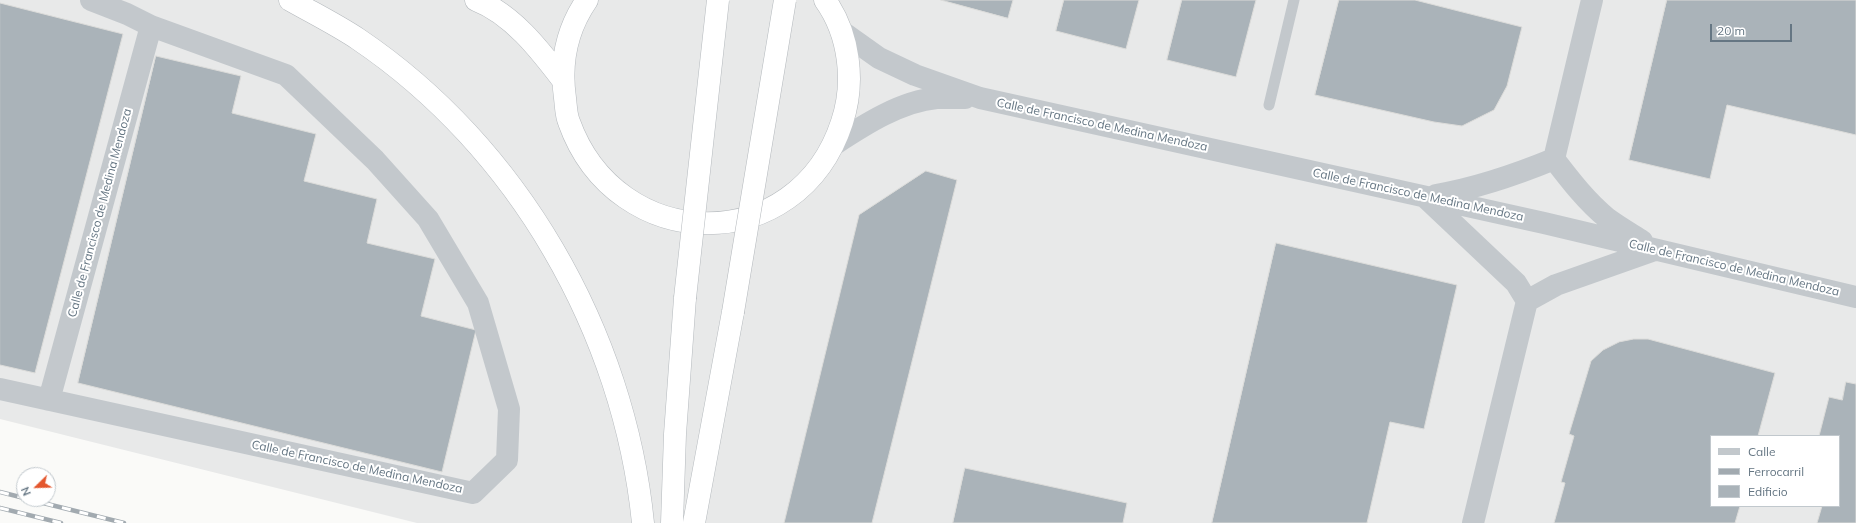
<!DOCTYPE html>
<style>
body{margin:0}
#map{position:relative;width:1856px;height:523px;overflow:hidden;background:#fafaf8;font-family:Mulish,sans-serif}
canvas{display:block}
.legend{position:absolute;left:1710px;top:435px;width:130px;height:72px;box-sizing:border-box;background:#fff;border:1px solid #c1c8cd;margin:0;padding:5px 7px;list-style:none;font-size:12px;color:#657683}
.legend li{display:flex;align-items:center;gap:8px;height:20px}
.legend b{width:20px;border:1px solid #c1c8cd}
.north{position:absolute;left:16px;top:467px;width:40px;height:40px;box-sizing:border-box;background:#fff;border:1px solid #c1c8cd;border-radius:50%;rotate:247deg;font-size:11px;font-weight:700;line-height:16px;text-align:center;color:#657683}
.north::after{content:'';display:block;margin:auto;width:14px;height:18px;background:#e4572e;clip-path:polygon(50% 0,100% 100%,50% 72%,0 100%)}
.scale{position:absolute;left:1710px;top:24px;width:82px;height:18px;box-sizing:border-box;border:2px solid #657683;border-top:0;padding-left:5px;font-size:12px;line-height:14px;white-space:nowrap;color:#657683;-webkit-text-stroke:3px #fff;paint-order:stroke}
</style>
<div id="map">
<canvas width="1856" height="523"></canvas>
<ul class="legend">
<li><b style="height:5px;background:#c3c8cc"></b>Calle</li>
<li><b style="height:5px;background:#a2aab0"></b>Ferrocarril</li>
<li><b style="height:11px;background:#aab3b9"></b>Edificio</li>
</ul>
<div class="north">N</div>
<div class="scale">20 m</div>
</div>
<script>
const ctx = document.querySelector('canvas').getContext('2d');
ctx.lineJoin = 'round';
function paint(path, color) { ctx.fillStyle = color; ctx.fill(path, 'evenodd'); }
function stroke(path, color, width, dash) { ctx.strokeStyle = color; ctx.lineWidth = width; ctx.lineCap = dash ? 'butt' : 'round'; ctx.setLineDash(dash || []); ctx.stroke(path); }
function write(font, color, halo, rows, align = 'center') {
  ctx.font = font + ' Mulish,sans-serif'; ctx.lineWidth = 4; ctx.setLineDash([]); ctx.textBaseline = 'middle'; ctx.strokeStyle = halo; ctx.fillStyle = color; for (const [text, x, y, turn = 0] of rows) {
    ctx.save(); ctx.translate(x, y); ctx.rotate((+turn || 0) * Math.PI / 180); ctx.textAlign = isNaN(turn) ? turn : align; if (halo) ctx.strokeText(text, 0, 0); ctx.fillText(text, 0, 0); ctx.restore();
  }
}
const built = new Path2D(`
 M0 0H1856V523H417L0 419ZM1711 436H1839V506H1711Z`);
const building = new Path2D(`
 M941 0H1013L1008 18Z
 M1064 0H1139L1126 49 1056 31Z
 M1182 0H1256L1236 77 1167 60Z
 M1339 0H1415L1522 27 1507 86 1494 110 1462 126 1434 122 1315 95Z
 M1667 0H1856V135L1727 105 1710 179 1629 160Z
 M0 3 123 34 35 373 0 365Z
 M156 56 241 76 232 113 316 134 304 181 377 199 367 243 435 259 421 316 476 330 442 472 78 383Z
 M926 171 957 180 872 523H784L859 215Z
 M1276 243 1457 285 1424 429 1390 422 1367 523H1212Z
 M1634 339H1648L1775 373 1758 436H1711V506H1740L1735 523H1554L1565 483 1561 482 1574 436 1569 434 1591 361 1603 350 1619 342Z
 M1846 382 1856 384V523H1817L1822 506H1839V436H1819L1829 397 1842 400Z
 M965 468 1127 503 1123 523H953Z`);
const lane = new Path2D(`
 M1269 105 1294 0`);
const street = new Path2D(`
 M841 31 879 58 915 75 980 98 1544 223 1856 297
 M835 144C864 125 901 101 937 98 946 98 956 98 965 98
 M1554 159 1592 0
 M1436 195C1478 188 1515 175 1554 159 1570 180 1587 202 1608 219 1619 227 1631 234 1642 241
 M1425 197 1516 283 1527 301 1473 523
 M1527 301 1556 285 1655 250
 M0 389 473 493 507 460 509 409 478 303 428 219 375 160 286 75 151 26 127 14 91 0
 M49 400 151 26`);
const highway = new Path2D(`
 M290 0C313 13 337 25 358 39 518 147 624 332 643 523
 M476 0C512 14 539 49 562 79
 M587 0C567 29 560 63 565 98 566 106 566 115 569 122 617 256 798 258 842 122 855 83 850 35 825 0
 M672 523 675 434 685 298
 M694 523 733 312`);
const rail = new Path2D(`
 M0 492 24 498
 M27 499 124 523
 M0 508 61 523`);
const highwayBridge = new Path2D(`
 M685 298 718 0
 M733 312 785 0`);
const streetNames = [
 ["Calle de Francisco de Medina Mendoza",1102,125,12],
 ["Calle de Francisco de Medina Mendoza",1418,195,12],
 ["Calle de Francisco de Medina Mendoza",100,213,-75],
 ["Calle de Francisco de Medina Mendoza",1734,268,13],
 ["Calle de Francisco de Medina Mendoza",357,467,12]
];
paint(built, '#e8e9e9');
paint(building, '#aab3b9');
stroke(building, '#dcdcda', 1);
stroke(highway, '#b4b9bd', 23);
stroke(lane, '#c3c8cc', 11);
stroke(street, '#c3c8cc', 22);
stroke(highway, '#fff', 22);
stroke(rail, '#a2aab0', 4.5);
stroke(rail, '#fff', 3, [9]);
stroke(highwayBridge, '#b4b9bd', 23, []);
stroke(highwayBridge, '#fff', 22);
write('12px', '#657683', '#fff', streetNames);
</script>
